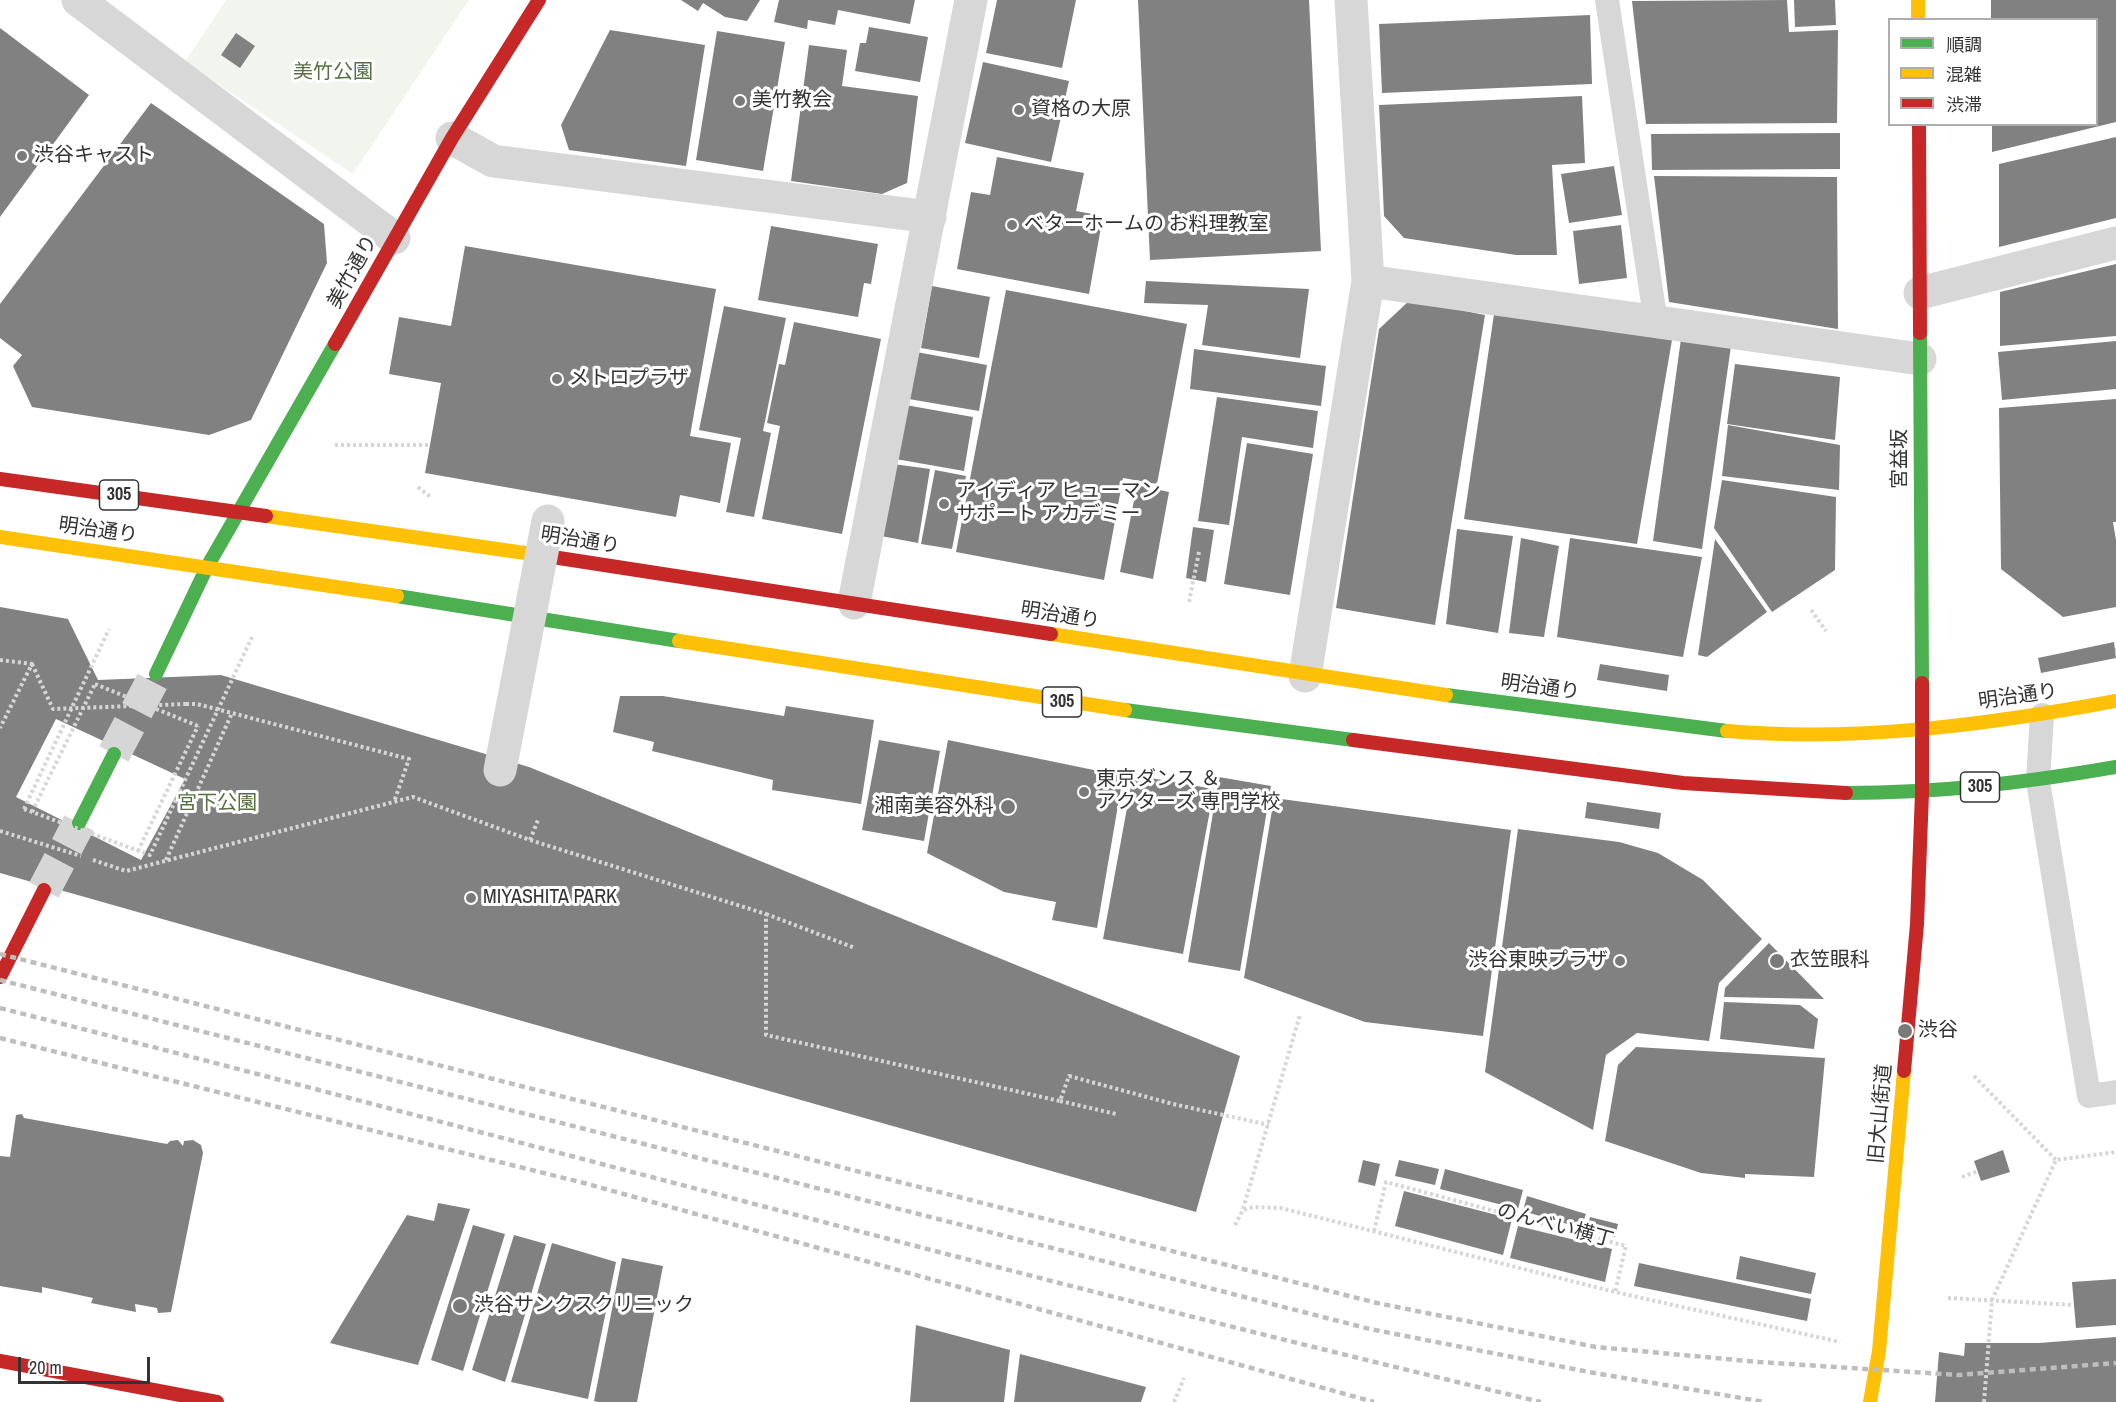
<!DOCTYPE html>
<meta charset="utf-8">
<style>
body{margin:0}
#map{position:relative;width:2116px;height:1402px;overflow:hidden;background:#fff;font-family:"Archivo Narrow","Noto Sans JP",sans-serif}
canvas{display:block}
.legend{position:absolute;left:1888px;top:18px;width:210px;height:108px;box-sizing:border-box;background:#fff;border:2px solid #adadad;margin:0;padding:8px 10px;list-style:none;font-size:18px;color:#333}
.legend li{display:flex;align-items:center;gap:12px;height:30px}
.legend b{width:30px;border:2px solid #adadad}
.scale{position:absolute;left:18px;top:1357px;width:132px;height:27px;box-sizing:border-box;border:3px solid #333;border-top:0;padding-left:8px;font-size:18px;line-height:21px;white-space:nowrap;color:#333;-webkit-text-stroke:4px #fff;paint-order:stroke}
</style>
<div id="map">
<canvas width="2116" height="1402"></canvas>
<ul class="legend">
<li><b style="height:8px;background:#4caf50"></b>順調</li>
<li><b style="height:8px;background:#ffc107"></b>混雑</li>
<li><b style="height:8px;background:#c62828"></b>渋滞</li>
</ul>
<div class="scale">20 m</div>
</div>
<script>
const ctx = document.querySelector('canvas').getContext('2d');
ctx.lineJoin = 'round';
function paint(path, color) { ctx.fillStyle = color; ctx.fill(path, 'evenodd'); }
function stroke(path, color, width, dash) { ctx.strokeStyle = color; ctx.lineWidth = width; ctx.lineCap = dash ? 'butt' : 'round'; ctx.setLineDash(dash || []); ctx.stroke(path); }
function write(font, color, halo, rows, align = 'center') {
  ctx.font = font + ' "Archivo Narrow","Noto Sans JP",sans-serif'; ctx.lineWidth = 6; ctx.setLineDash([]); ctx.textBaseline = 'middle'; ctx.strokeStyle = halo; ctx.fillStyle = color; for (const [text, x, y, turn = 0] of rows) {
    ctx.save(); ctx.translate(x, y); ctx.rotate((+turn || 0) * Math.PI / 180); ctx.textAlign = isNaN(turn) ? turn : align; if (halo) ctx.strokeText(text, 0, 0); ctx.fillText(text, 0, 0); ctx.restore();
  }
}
const green = new Path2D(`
 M226 0H469L353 174 185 62Z`);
const building = new Path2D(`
 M681 0H760L747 21 725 17 703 3 698 11Z
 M779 0H915L910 24 838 10 835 25 808 20 807 29 774 22Z
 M997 0H1076L1062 68 986 53Z
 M1138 0H1309L1321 251 1150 260Z
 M1787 0 1789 32 1838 30 1837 123 1646 124 1632 1Z
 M1794 0H1835L1836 25 1795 27Z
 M1991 0H2116V122L1992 152V124H2096V20H1991Z
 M1590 15 1592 84 1382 93 1379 24Z
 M869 27 928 37 920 82 855 71 860 43H866Z
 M0 28 89 95 0 217Z
 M610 30 705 45 686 166 569 150 561 125Z
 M717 31 785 42 763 171 696 160Z
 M236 33 255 46 240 68 221 55Z
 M809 45 847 50 842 86 918 96 907 183 882 194 791 181Z
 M983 62 1069 81 1051 162 965 143Z
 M1582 96 1585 163 1552 165 1557 255H1516L1404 238 1384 216 1379 105Z
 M151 103 324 224 327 263 251 420 209 435 32 407 13 366 22 355 0 338V304Z
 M1840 133V169L1652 170 1651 134Z
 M2116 137V218L1999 247V164Z
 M997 157 1084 173 1076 211 1103 216 1089 294 957 269 971 192 990 195Z
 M1614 166 1622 215 1569 223 1561 174Z
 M1654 176 1837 177 1838 329 1669 302Z
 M1621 225 1627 278 1579 284 1573 231Z
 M771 226 878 244 871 284 864 283 858 317 758 300Z
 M465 246 716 289 690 436 731 443 720 503 680 495 676 517 425 473 441 383 389 374 399 317 451 326Z
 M2116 264V336L2000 346V292Z
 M1146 281 1309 289 1300 358 1202 345 1208 305 1144 303Z
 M932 286 990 297 979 358 921 348Z
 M1006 290 1187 324 1157 484 1123 478 1104 580 956 552Z
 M1410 300 1485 315 1435 625 1336 608 1379 329Z
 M724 306 786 318 763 431 771 433 754 517 726 512 741 438 699 430Z
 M1494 314 1672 340 1637 544 1464 519Z
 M794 322 881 339 842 534 762 519 780 426 767 423 779 364 785 365Z
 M1681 339 1731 346 1702 549 1653 541Z
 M2116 341V389L2002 400 1998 352Z
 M1194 349 1326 366 1321 406 1190 389Z
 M911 351 987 365 979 411 903 398Z
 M1735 364 1840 377 1835 440 1727 424Z
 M1217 397 1318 411 1313 448 1242 437 1229 525 1198 521Z
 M2116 399V522H2113L2116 540V607L2063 617 2001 569 1999 408Z
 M900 404 973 417 964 471 890 458Z
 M1728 425 1840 445 1839 490 1722 476Z
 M1247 443 1313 454 1290 595 1224 584Z
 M893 464 930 469 918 543 881 536Z
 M935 470 966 476 952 549 921 544Z
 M1722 480 1836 497 1835 570 1772 612 1714 528Z
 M1137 485 1169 492 1153 579 1120 572Z
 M1193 527 1214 530 1206 582 1186 578Z
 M1457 529 1513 536 1498 633 1446 624Z
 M1521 538 1559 546 1544 637 1509 633Z
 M1570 538 1702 557 1683 657 1557 637Z
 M1715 539 1767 612 1707 657 1698 655Z
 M0 607 68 619 98 680 221 675 529 767 1240 1056 1196 1212 0 873ZM56 719 185 779 141 860 16 797Z
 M2114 642 2116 658 2041 673 2038 658Z
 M1600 664 1669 675 1667 691 1597 680Z
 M620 696H663L784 716 786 706 874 720 861 804 772 790 773 780 652 751 654 742 613 732Z
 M879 740 940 751 924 841 862 830Z
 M948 740 1123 776 1097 928 1052 920 1056 902 1004 892 927 853Z
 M1133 775 1214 789 1183 954 1103 939Z
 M1219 777 1271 786 1240 971 1188 962Z
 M1274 798 1511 830 1483 1036 1365 1022 1244 978Z
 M1587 802 1661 813 1659 829 1585 818Z
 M1518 829 1619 842 1658 853 1703 880 1762 939 1719 983 1709 1041 1637 1033 1606 1055 1593 1130 1485 1072Z
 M1769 943 1824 999 1724 997 1725 988Z
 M1724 1002 1800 1005 1818 1019 1814 1049 1720 1039Z
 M1636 1047 1825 1058 1814 1177 1745 1174V1178L1701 1173 1605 1141 1618 1065Z
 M22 1114 24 1118 167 1144 170 1141 178 1140 183 1146 184 1141 193 1140 201 1145 203 1153 171 1312 158 1313 157 1308 135 1304 136 1312 91 1303 93 1298 42 1287V1293L0 1286V1156L10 1157 16 1115Z
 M2003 1150 2010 1172 1981 1181 1974 1161Z
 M1363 1160 1380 1164 1375 1186 1358 1182Z
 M1399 1160 1439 1169 1435 1185 1395 1176Z
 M1445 1169 1523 1190 1518 1209 1440 1189Z
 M1404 1191 1512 1219 1503 1255 1395 1226Z
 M1527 1196 1586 1214 1581 1228 1523 1211Z
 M438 1203 470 1209 418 1365 330 1343 407 1215 434 1221Z
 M1590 1217 1618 1224 1615 1237 1587 1229Z
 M473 1225 505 1234 463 1371 431 1360Z
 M1518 1226 1612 1249 1605 1282 1510 1258Z
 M514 1235 546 1244 505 1382 472 1370Z
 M552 1243 616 1262 588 1399 511 1382Z
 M1740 1256 1816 1273 1811 1294 1736 1279Z
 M622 1258 663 1266 637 1402H598L594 1401Z
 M1639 1263 1811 1299 1807 1321 1634 1286Z
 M2116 1279V1325L2076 1328 2072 1282Z
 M916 1325 1010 1350 1004 1402H910Z
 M2116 1337V1402H1935L1939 1352 1964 1356 1965 1343H2039Z
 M1020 1354 1146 1387 1141 1402H1014Z`);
const secondaryTunnel = new Path2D(`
 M114 754 156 674
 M44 890 79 823`);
const path = new Path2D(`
 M335 445H430
 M418 487 432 498
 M1189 602 1199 552
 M1811 610 1826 631
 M2115 650H2116
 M0 660 32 664 0 728
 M186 704H197L409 759 394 802
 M24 809 109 629
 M32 812 95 684
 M530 840 538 820
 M138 851 198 726
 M93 860 126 871 413 797 530 840 766 914V1035L1060 1101 1069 1076 1173 1104 1269 1125
 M166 860 232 713
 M766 914 855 948
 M1974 1076 2056 1160
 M1060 1101 1116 1114
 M1962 1177 1978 1171
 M1243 1209 1300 1015
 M1235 1225 1243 1210 1253 1207 1281 1208 1615 1292 1840 1342
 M1374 1231 1386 1182 1626 1246 1615 1292
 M1948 1298 2074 1305
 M1174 1402 1184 1378
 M1984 1402 1992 1300 2056 1160 2116 1152`);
const lane = new Path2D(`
 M1607 0 1656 323
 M2042 715 2038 781 2089 1096 2116 1092`);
const street = new Path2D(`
 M78 0 394 238
 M452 138 493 161 930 217
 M1368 281 1920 359
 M1920 293 2116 243
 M854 603 971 0
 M1305 676 1368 281 1351 0`);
const fast = new Path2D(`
 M1920 333 1922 683
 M397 596 679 641
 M156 674 207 567 335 344
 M1446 695 1727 731
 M1125 710 1353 740
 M1846 793C1939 793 2024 783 2116 767
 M79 823 114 754`);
const slow = new Path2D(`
 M1918 0V20
 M266 516 546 556
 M0 537 397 596
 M1051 634 1446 695
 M679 641 1125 710
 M1727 731C1858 742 1987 725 2116 701
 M1870 1402 1879 1351 1904 1071`);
const jam = new Path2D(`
 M1919 124 1920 333
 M335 344 452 138 539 0
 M0 479 266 516
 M546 556 1051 634
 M1353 740 1683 783 1846 793
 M0 977 44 890
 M1904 1071 1917 924 1922 793V683
 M0 1361 217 1402`);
const rail = new Path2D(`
 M0 954 1377 1303 1596 1347 1759 1362 1958 1375 2116 1363
 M0 980 1370 1329 1589 1372 1765 1402
 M0 1008C514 1138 1025 1280 1541 1402
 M0 1038 584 1183 1374 1402`);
const pathBridge = new Path2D(`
 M32 664 53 709 186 704
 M95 684 198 726
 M24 809 150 855 252 637
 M0 831 81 856`);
const streetBridge = new Path2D(`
 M500 770 548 521`);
const markers = [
 [740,101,6,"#7a7a7a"],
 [1019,110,6,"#7a7a7a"],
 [22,156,6,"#7a7a7a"],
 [1012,225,6,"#7a7a7a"],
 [557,379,6,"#7a7a7a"],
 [944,504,6,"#7a7a7a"],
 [1084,792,6,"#7a7a7a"],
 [1008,807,8,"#7a7a7a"],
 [471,898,6,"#7a7a7a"],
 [1620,961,6,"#7a7a7a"],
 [1777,961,8,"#7a7a7a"],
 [1905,1031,8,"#7a7a7a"],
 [460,1306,8,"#7a7a7a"]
];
const shields = [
 [119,495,39],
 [1062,702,39],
 [1980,787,39]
];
const shieldNames = [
 ["305",119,495],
 ["305",1062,702],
 ["305",1980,787]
];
const parkNames = [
 ["美竹公園",333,73],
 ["宮下公園",217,804]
];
const poiNames = [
 ["美竹教会",752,101],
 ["資格の大原",1031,110],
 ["渋谷キャスト",34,156],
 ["ベターホームの お料理教室",1024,225],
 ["メトロプラザ",569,379],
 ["アイディア ヒューマン",956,492],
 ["サポート アカデミー",956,515],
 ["東京ダンス ＆",1096,780],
 ["アクターズ 専門学校",1096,803],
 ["湘南美容外科",994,807,"right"],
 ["MIYASHITA PARK",483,898],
 ["渋谷東映プラザ",1608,961,"right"],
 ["衣笠眼科",1790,961],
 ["渋谷",1918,1031],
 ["渋谷サンクスクリニック",474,1306]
];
const streetNames = [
 ["美竹通り",353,272,-61],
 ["宮益坂",1901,459,-90],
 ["明治通り",98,531,8],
 ["明治通り",580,541,9],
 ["明治通り",1060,616,9],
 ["明治通り",1540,688,8],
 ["明治通り",2018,697,-8],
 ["旧大山街道",1881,1114,-85],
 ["のんべい横丁",1555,1226,15]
];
paint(green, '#f1f5ed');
paint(building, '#818181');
stroke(secondaryTunnel, '#d6d6d6', 33, [33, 16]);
stroke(path, '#d6d6d6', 4, [3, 3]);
stroke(lane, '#d7d7d7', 24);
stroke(street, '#d7d7d7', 33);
stroke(fast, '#4caf50', 14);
stroke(slow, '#ffc107', 14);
stroke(jam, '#c62828', 14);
stroke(rail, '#bebebe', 4.5, [6, 4.5]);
stroke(pathBridge, '#d6d6d6', 4, [3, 3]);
stroke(streetBridge, '#d7d7d7', 33);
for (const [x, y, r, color] of markers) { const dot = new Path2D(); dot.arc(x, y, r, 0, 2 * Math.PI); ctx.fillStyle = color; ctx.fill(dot); stroke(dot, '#fff', 2); }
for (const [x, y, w] of shields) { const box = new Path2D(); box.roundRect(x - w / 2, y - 15, w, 30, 4.5); ctx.fillStyle = '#fff'; ctx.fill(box); stroke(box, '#333', 1.5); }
write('bold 18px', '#333', null, shieldNames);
write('20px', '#56703f', '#fff', parkNames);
write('20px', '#333', '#fff', poiNames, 'left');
write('20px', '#333', '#fff', streetNames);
</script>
